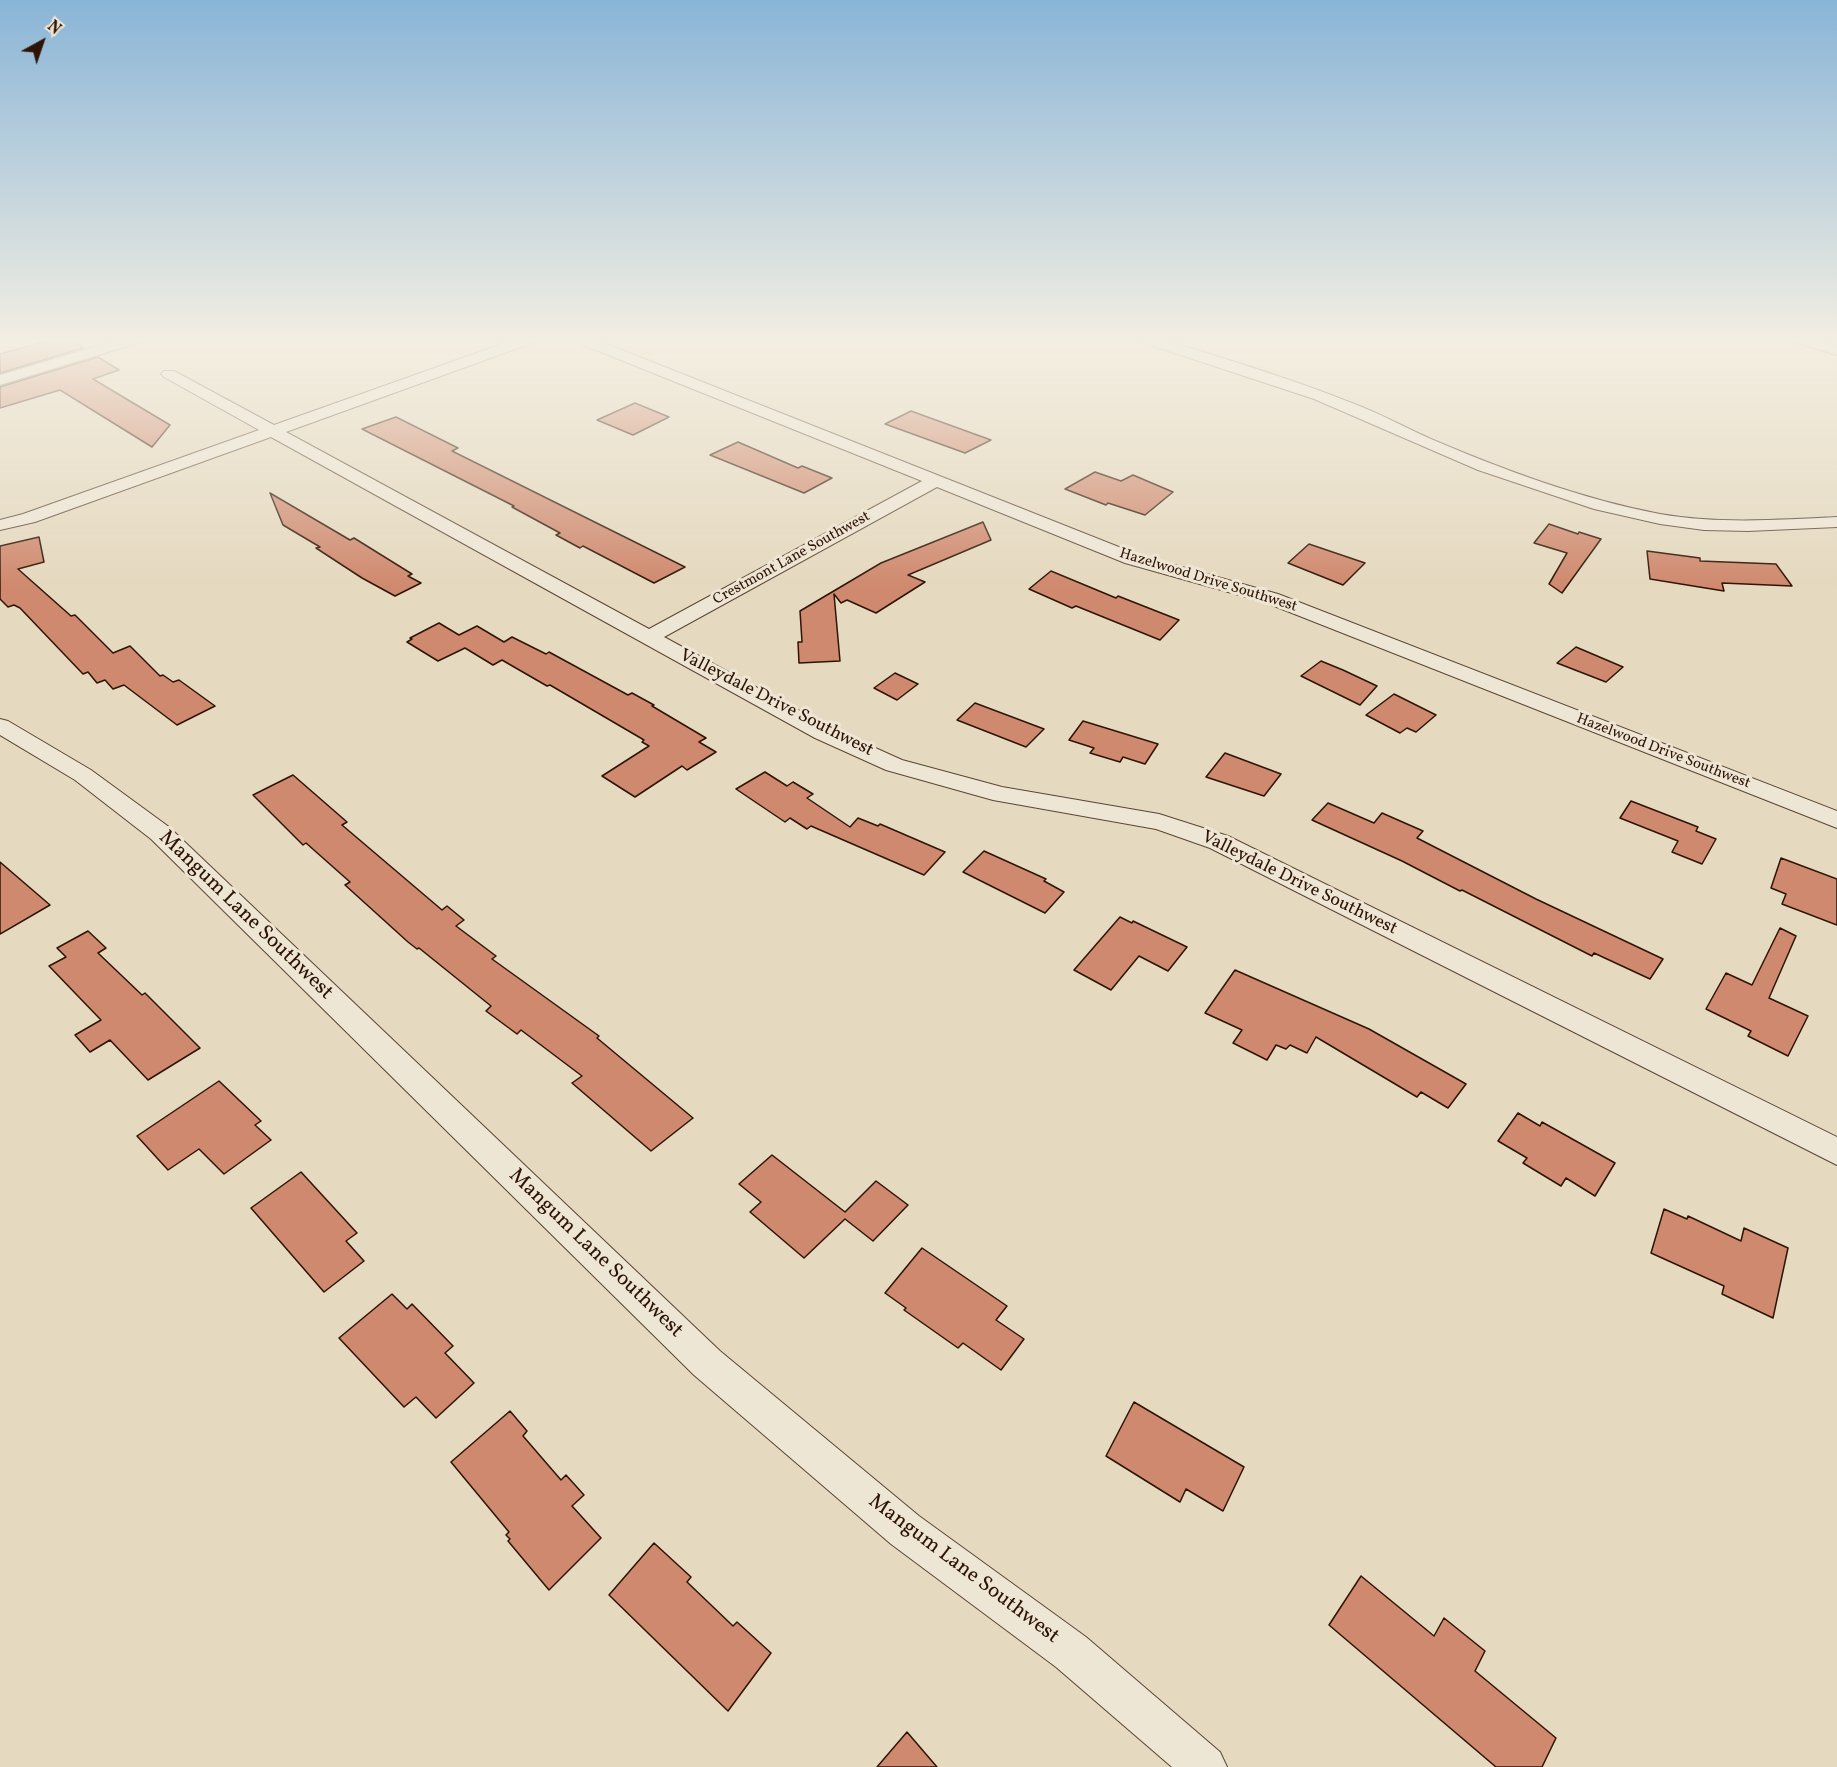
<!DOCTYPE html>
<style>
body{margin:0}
#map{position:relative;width:1837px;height:1767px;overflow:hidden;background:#e5d9bf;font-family:Vollkorn,serif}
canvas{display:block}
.north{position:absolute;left:12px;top:12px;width:60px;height:60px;-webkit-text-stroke:4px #eee6d5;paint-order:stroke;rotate:40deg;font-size:16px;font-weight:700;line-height:24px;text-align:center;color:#2e1404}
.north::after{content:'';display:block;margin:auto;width:21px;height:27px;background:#2e1404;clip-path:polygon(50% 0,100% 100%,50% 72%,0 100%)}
</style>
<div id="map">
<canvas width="1837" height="1767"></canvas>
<div class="north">N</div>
</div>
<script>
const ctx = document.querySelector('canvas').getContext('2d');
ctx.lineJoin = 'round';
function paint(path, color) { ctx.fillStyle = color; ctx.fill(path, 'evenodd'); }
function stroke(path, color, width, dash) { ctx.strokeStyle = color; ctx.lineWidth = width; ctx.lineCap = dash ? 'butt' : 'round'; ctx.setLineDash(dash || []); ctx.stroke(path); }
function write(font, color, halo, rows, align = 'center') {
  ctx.font = font + ' Vollkorn,serif'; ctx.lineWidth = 6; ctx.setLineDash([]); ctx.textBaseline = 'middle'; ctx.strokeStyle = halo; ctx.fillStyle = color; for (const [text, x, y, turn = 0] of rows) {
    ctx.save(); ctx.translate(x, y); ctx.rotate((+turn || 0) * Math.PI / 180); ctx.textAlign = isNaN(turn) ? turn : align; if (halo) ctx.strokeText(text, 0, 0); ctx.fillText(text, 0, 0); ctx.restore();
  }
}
const building = new Path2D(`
 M54 339H69L83 348 0 373V354Z
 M98 357 119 370 93 379 170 425 152 447 60 390 0 408V387Z
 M635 403 669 417 633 435 597 420Z
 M911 411 991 440 965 453 885 424Z
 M396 417 458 448 452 451 685 567 654 583 583 546 580 548 556 535 560 533 512 507 514 506 362 429Z
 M738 442 798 468 802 466 832 478 804 493 710 455Z
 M1095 472 1121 481 1133 475 1173 492 1145 515 1108 503 1106 505 1065 489Z
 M270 493 350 540 354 538 412 574 408 576 421 583 395 596 362 578 316 548 320 547 283 525Z
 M983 522 991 540 908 575 925 582 876 613 847 600 841 603 834 594 840 661 799 663 798 642H802L800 611 881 563Z
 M1549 524 1578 534 1579 532 1601 539 1562 593 1549 584 1567 553 1534 543Z
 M39 537 44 562 18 569 71 616 75 615 113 653 130 646 160 676 163 675 173 682 179 680 215 706 177 725 124 685 113 689 105 680 97 683 88 672 83 674 20 608 14 605 8 607 0 599V546Z
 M1309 544 1365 563 1343 585 1288 563Z
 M1647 551 1700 558V561L1776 564 1792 586 1722 583 1724 591 1650 579Z
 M1051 571 1116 598 1118 596 1179 620 1160 640 1076 606 1072 608 1029 589Z
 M439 623 459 635 477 626 504 642 512 637 546 654 549 652 628 695 632 693 654 705 652 706 706 738 699 742 716 752 687 770 682 766 635 797 602 776 649 746 642 742 644 740 550 685 547 686 502 660 493 665 465 648 438 661 407 642 412 639 410 638Z
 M1576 647 1623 667 1606 682 1557 663Z
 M1321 661 1343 670 1377 686 1360 705 1301 676Z
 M895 673 918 684 897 700 874 688Z
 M1394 694 1436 715 1416 732 1407 728 1400 733 1366 715Z
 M975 703 1044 729 1026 747 957 720Z
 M1083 721 1158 744 1145 764 1123 757 1120 762 1090 753 1094 748 1069 740Z
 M1225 753 1281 774 1264 796 1206 777Z
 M765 772 787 786 793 782 813 794 807 798 850 827 858 818 878 826 880 824 945 852 924 875 811 826 807 829 790 818 785 822 736 789Z
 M293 775 347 822 342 825 442 910 447 906 464 920 456 926 496 956 492 959 599 1036 597 1038 693 1118 651 1151 572 1083 582 1076 521 1030 517 1034 486 1011 491 1006 419 948 417 949 408 942 345 885 350 882 306 843 303 845 253 795Z
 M1631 801 1698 827 1696 831 1716 839 1702 864 1672 852 1678 841 1620 818Z
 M1328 803 1374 823 1382 813 1423 831 1417 838 1536 899 1663 959 1650 979 1594 953 1592 956 1462 890 1460 891 1402 861 1312 820Z
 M984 851 1046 879 1044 881 1064 892 1045 913 963 872Z
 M1781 858 1837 879V925L1782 904 1786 894 1771 888Z
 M0 862 50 905 0 934Z
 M1120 917 1132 923 1133 921 1187 947 1168 971 1139 956 1111 990 1074 970Z
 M1780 928 1796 936 1769 998 1808 1016 1788 1056 1748 1036 1751 1031 1706 1009 1726 973 1752 985Z
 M88 931 106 948 98 953 142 995 145 993 200 1048 148 1080 110 1040 90 1052 75 1035 101 1020 49 966 66 957 57 948Z
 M1235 970 1369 1029 1466 1084 1448 1108 1421 1092 1417 1097 1316 1037 1307 1053 1290 1045 1286 1049 1276 1045 1267 1060 1233 1043 1242 1030 1205 1013Z
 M219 1081 261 1121 255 1125 271 1140 224 1174 199 1149 168 1170 137 1136Z
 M1518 1113 1540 1126 1542 1122 1615 1163 1595 1196 1566 1178 1561 1186 1523 1163 1527 1158 1498 1141Z
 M772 1155 845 1212 876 1181 908 1205 873 1241 845 1219 804 1258 750 1212 761 1202 739 1184Z
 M301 1172 357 1233 346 1241 364 1261 324 1292 251 1208Z
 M1664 1209 1687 1219 1688 1216 1741 1241 1744 1228 1788 1248 1773 1318 1722 1294 1724 1286 1651 1253Z
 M922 1248 1007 1306 996 1320 1024 1339 1001 1370 963 1343 958 1348 904 1310 906 1308 885 1293Z
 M392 1294 407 1309 412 1304 453 1346 445 1353 474 1383 436 1418 416 1397 404 1407 339 1338Z
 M1134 1402 1244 1467 1223 1511 1186 1489 1180 1502 1106 1456Z
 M510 1411 527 1431 523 1436 561 1480 566 1475 584 1495 572 1506 601 1538 549 1590 508 1541 510 1539 506 1535 509 1532 451 1462Z
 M654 1543 691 1577 687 1582 733 1626 737 1622 771 1653 728 1711 609 1595Z
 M1361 1576 1434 1636 1444 1618 1485 1651 1475 1671 1556 1738 1542 1767H1496L1329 1625Z
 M907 1732 937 1767H877Z`);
const minor = new Path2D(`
 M120 339H143L141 342 0 385V375Z
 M516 339H537L535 342 286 432 649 629 922 481 576 342 574 339H594L1139 555 1278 594 1837 811V828L1264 602 1125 563 937 487 664 637 831 728 902 760 1002 787 1159 814 1228 836 1837 1137V1165L1210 848 1156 829 993 800 886 770 815 738 271 437 35 522 0 530V520L23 514 259 430 164 377 161 374 164 371H174L274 425Z
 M1139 339H1162C1225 359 1290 378 1352 403 1379 413 1404 427 1431 439 1504 470 1581 499 1660 514 1718 524 1778 520 1837 517V527L1748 531 1704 530 1660 524 1594 509 1478 470 1314 399 1141 342Z
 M1793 339H1815L1837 346V355L1795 342Z
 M0 719 8 721 91 770 169 827 720 1351 919 1516 1086 1637 1220 1752 1227 1767H1172L1056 1667 891 1544 694 1375 151 839 75 780 0 735Z`);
const farStreetnames = [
 ["Crestmont Lane Southwest",792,559,-29],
 ["Hazelwood Drive Southwest",1208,581,17],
 ["Hazelwood Drive Southwest",1663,752,21]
];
const streetNames = [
 ["Valleydale Drive Southwest",776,704,27],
 ["Valleydale Drive Southwest",1299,884,26]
];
const nearStreetnames = [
 ["Mangum Lane Southwest",245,916,44],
 ["Mangum Lane Southwest",595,1254,44],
 ["Mangum Lane Southwest",963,1570,37]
];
paint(building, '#cf896e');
stroke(building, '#2e1404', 1.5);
stroke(minor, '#5c4533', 2);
paint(minor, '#eee6d5');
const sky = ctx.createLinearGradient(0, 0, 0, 587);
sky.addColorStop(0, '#89b5d7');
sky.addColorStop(0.58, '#f3eee2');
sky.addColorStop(1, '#f3eee200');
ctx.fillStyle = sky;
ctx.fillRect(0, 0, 1837, 587);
write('15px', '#2e1404', '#eee6d5', farStreetnames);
write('18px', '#2e1404', '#eee6d5', streetNames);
write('21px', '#2e1404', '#eee6d5', nearStreetnames);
</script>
